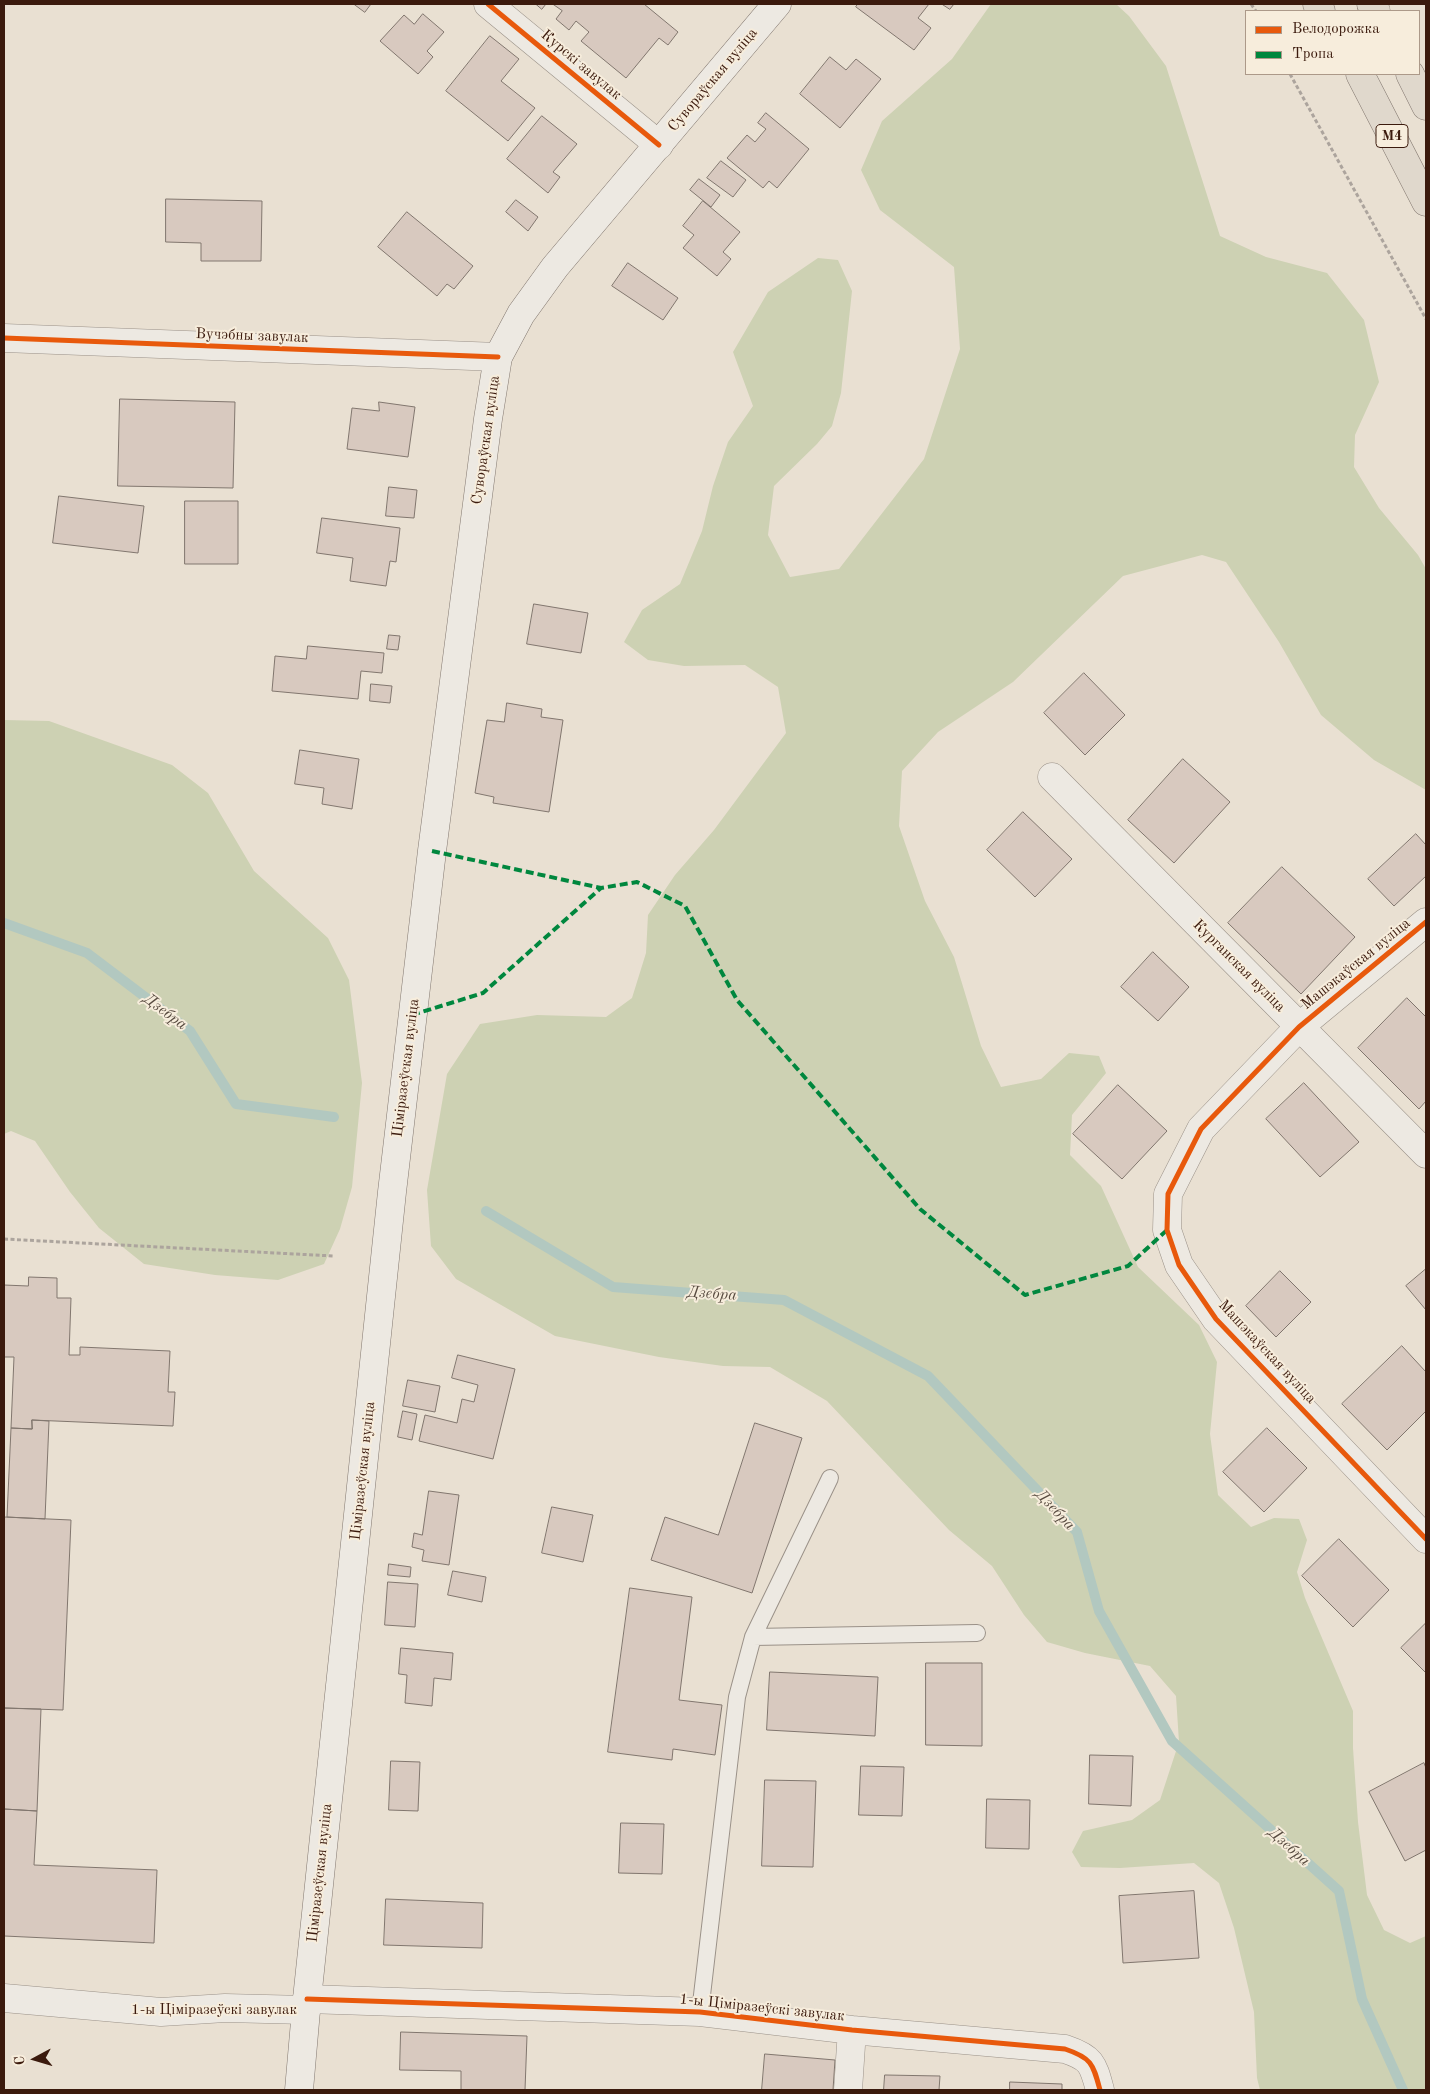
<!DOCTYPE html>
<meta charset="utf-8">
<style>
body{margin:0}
#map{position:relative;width:1430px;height:2094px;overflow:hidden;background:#e9e0d2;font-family:"Old Standard TT",serif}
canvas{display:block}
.frame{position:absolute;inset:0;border:5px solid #3b1a0d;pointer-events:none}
.legend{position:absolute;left:1245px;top:10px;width:175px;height:65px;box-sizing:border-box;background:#f7eddc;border:1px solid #ac9989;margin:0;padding:6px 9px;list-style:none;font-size:15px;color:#3b1a0d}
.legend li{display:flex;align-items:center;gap:10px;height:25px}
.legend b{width:25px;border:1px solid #ac9989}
.north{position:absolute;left:10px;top:2034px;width:50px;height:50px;-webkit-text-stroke:4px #f7eddc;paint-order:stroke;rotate:264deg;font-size:14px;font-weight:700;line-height:20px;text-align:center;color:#3b1a0d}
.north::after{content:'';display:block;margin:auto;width:18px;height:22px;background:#3b1a0d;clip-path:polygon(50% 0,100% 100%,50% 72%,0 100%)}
</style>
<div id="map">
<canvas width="1430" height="2094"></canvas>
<div class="frame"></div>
<ul class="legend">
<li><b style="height:6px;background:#e8590c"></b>Велодорожка</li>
<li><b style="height:6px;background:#00873e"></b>Тропа</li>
</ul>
<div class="north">С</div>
</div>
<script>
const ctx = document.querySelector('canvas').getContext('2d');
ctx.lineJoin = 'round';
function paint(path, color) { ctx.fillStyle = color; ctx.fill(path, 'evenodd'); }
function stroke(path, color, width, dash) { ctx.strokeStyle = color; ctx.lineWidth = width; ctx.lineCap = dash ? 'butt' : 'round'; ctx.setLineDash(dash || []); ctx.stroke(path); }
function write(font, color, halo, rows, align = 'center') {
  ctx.font = font + ' "Old Standard TT",serif'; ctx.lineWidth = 4; ctx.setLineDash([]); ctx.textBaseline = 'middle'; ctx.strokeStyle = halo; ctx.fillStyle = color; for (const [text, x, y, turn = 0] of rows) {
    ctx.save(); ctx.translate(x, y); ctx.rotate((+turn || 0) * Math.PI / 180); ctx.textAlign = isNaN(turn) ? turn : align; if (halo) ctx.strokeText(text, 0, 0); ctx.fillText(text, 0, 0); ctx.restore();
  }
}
const green = new Path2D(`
 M991 4H1116L1129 16 1166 66 1220 236 1266 257 1327 273 1364 320 1379 382 1355 435 1354 467 1379 508 1418 555 1426 569V790L1374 760 1321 715 1279 642 1226 562 1202 555 1123 576 1013 682 938 732 902 771 899 826 925 901 954 957 981 1046 1001 1087 1041 1079 1069 1053 1099 1056 1106 1073 1072 1115 1070 1155 1101 1186 1138 1267 1199 1325 1217 1362 1210 1434 1218 1495 1251 1527 1274 1518 1299 1519 1307 1540 1297 1572 1305 1598 1353 1711V1748L1358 1822 1367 1895 1384 1930 1410 1943 1426 1936V2090H1260L1257 2078 1254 2012 1234 1928 1219 1883 1194 1863 1120 1868 1081 1867 1072 1852 1083 1831 1132 1820 1160 1800 1179 1742 1176 1696 1150 1666 1085 1653 1047 1642 1024 1615 992 1566 949 1530 827 1401 770 1367 723 1366 659 1357 555 1336 456 1279 431 1246 427 1190 447 1074 480 1024 537 1015 606 1017 632 998 646 953 648 915 675 875 714 830 786 733 778 687 745 665 684 666 648 660 624 642 642 610 680 584 702 531 713 486 728 442 753 406 733 352 768 292 818 258 838 260 852 291 841 393 832 426 817 444 774 486 768 535 790 577 839 569 924 459 960 349 954 267 880 210 861 170 882 121 952 59Z
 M4 720 49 721 172 765 208 793 254 871 328 938 349 980 362 1083 352 1187 340 1229 324 1264 278 1280 215 1275 144 1264 99 1228 70 1192 35 1141 11 1131 4 1134Z`);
const stream = new Path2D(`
 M4 923 87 953 190 1031 236 1104 334 1117
 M486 1211 613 1287 784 1300 928 1376 1077 1532 1099 1611 1172 1741 1339 1891 1362 1999 1403 2090`);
const building = new Path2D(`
 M354 4H371L365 12Z
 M536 4H546L542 9Z
 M553 4H644L678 32 668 45 659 38 626 78 581 41 589 32 576 21 569 30 556 19 562 11Z
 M858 4H929L918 18 931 28 914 50 856 7Z
 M942 4H954L950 9Z
 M423 14 444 32 427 51 433 57 418 74 380 41 404 15 414 24Z
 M490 36 519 59 501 81 535 108 508 141 446 91Z
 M830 57 846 70 856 59 881 79 840 128 800 94Z
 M766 113 809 149 777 188 769 181 763 188 727 158 747 135 755 142 766 129 758 123Z
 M542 116 577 144 553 172 560 177 548 193 507 159Z
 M721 161 746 180 733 197 707 178Z
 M699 179 720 195 711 207 690 190Z
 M166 199 262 201 261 261H201V243L166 242Z
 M516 200 538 217 528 231 506 212Z
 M703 201 740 232 723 252 731 259 717 276 683 248 694 235 683 226Z
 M407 212 473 266 454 289 447 284 437 296 378 247Z
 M628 263 678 298 663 320 612 286Z
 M120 399 235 402 233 488 118 486Z
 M379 402 415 407 408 457 347 449 352 408 379 411Z
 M389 487 417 490 414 518 386 516Z
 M59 496 144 506 138 553 53 543Z
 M185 501H238V564H185Z
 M322 518 400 528 396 562 390 561 386 586 350 581 353 558 317 553Z
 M534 604 588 613 581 653 527 644Z
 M389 635 400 636 398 650 387 649Z
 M308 646 384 653 382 673 361 671 358 699 272 691 275 656 306 659Z
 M1084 673 1125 715 1085 755 1044 713Z
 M371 684 392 686 390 703 370 701Z
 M507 703 542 709 541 717 563 720 549 812 493 803 494 797 475 793 487 720 504 722Z
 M300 750 359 759 352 809 322 804 324 788 295 784Z
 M1183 759 1230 802 1174 863 1128 820Z
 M1023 812 1072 859 1035 897 987 850Z
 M1416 834 1426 845V876L1394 906 1368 879Z
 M1282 867 1355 937 1301 994 1228 923Z
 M1153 952 1189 987 1158 1021 1121 987Z
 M1407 998 1426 1017V1101L1419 1109 1358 1048Z
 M1304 1083 1359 1142 1320 1177 1266 1119Z
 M1118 1085 1167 1131 1122 1179 1073 1134Z
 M1426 1269V1310L1406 1286Z
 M1280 1271 1311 1302 1276 1337 1246 1306Z
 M29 1277 57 1278V1298H71L69 1355H80V1347L170 1351 168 1392H175L173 1426 32 1420V1429L11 1428 14 1357H4V1285L28 1286Z
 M1402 1346 1426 1372V1411L1387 1450 1342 1404Z
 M458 1355 515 1369 493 1459 419 1441 425 1415 457 1423 462 1399 474 1402 478 1385 452 1378Z
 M408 1380 440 1386 435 1412 403 1406Z
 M403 1411 417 1414 412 1440 398 1437Z
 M32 1420 49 1421 45 1519 7 1517 11 1428 32 1429Z
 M755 1423 802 1438 752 1593 651 1560 665 1517 718 1535Z
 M1267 1428 1307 1468 1264 1512 1223 1472Z
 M429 1491 459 1495 449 1565 422 1561 424 1550 412 1547 414 1533 422 1535Z
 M552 1507 593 1515 583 1562 542 1553Z
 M4 1517 71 1520 63 1710 4 1708Z
 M1339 1539 1389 1590 1353 1627 1302 1576Z
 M389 1564 411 1567 410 1577 388 1575Z
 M453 1571 486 1577 482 1602 448 1595Z
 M388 1582 418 1584 415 1627 385 1625Z
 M630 1588 692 1597 679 1700 722 1705 715 1755 673 1749 672 1760 608 1752Z
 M1426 1623V1673L1401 1648Z
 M401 1648 453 1653 451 1680 434 1678 432 1706 405 1703 407 1675 399 1674Z
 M926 1663H982V1746L926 1745Z
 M770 1672 878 1677 875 1736 767 1730Z
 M4 1708 41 1709 37 1811 4 1809Z
 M1090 1755 1133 1756 1131 1806 1089 1804Z
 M391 1761 420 1762 418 1811 389 1810Z
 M1424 1763 1426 1768V1850L1405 1861 1369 1792Z
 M861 1766 904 1767 902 1816 859 1815Z
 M765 1780 816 1781 813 1867 762 1866Z
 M987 1799 1030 1800 1029 1849 986 1848Z
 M4 1809 37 1811 34 1865 157 1870 154 1943 4 1936Z
 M621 1823 664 1824 662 1874 619 1873Z
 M1194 1891 1199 1958 1123 1963 1119 1896Z
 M386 1899 483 1903 482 1948 384 1945Z
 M401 2032 527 2036 525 2090H461V2071L400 2070Z
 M765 2054 835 2060 833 2090H762Z
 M885 2075 940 2076 939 2090H884Z
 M1010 2082 1062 2084V2090H1010Z`);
const path = new Path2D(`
 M1251 4 1256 11
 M1290 74 1426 319
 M4 1239 334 1256`);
const service = new Path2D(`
 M753 1637 977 1633
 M700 2012 737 1697 753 1637 830 1478`);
const minor = new Path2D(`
 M488 4 659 145
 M4 338 498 357
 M1052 777 1426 1154
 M1426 922 1299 1027 1201 1129 1168 1194 1167 1230 1179 1265 1216 1319 1426 1539
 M4 1998 161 2012 225 2008 306 2010
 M307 1999 700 2012 852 2030 1065 2049C1092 2058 1093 2064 1100 2090
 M848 2090 852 2030`);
const secondary = new Path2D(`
 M299 2090 307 1999 392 1192 432 851 488 419 498 357 521 314 555 267 777 4`);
const primary = new Path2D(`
 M1317 4 1321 11
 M1371 4 1376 11
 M1360 74 1426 202
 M1410 74 1426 106`);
const quiet = new Path2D(`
 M432 851 601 888 637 882 685 906 737 1000 920 1209 1025 1295 1128 1266 1167 1230
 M412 1015 483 993 601 888`);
const cycleway = new Path2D(`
 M488 4 659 145
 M4 338 498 357
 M1426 922 1299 1027 1201 1129 1168 1194 1167 1230 1179 1265 1216 1319 1426 1539
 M307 1999 700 2012 852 2030 1065 2049C1092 2058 1093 2064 1100 2090`);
const shields = [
 [1392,136,32]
];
const shieldNames = [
 ["М4",1392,136]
];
const streetNames = [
 ["Курскі завулак",581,65,40],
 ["Сувораўская вуліца",713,80,-50],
 ["Вучэбны завулак",252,336,2],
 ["Сувораўская вуліца",486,440,-82],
 ["Машэкаўская вуліца",1356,964,-39],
 ["Курганская вуліца",1239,966,45],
 ["Ціміразеўская вуліца",406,1068,-83],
 ["Машэкаўская вуліца",1267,1352,47],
 ["Ціміразеўская вуліца",363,1471,-84],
 ["Ціміразеўская вуліца",320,1873,-84],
 ["1-ы Ціміразеўскі завулак",762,2008,6],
 ["1-ы Ціміразеўскі завулак",214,2010]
];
const waterNames = [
 ["Дзебра",165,1012,37],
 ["Дзебра",712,1294,4],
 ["Дзебра",1055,1510,47],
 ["Дзебра",1289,1847,42]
];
paint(green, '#cdd1b3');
stroke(stream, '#b2c8c0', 10);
paint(building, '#d8c9bf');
stroke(building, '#81766e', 1);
stroke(service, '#9a9188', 18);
stroke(minor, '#9a9188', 29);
stroke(secondary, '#81766e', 29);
stroke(primary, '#81766e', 29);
stroke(path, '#aca49d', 3, [4, 2.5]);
stroke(service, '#ede9e2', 16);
stroke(minor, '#ede9e2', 28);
stroke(secondary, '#ede9e2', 28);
stroke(primary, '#e0d8cc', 28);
stroke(quiet, '#00873e', 4, [8, 4]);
stroke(cycleway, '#e8590c', 5);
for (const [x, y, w] of shields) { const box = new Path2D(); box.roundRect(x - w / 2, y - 11.5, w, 23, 4); ctx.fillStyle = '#f7eddc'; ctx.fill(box); stroke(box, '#3b1a0d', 1); }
write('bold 14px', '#3b1a0d', null, shieldNames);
write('15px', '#3b1a0d', '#f7eddc', streetNames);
write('italic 16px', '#584b40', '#f7eddc', waterNames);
</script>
